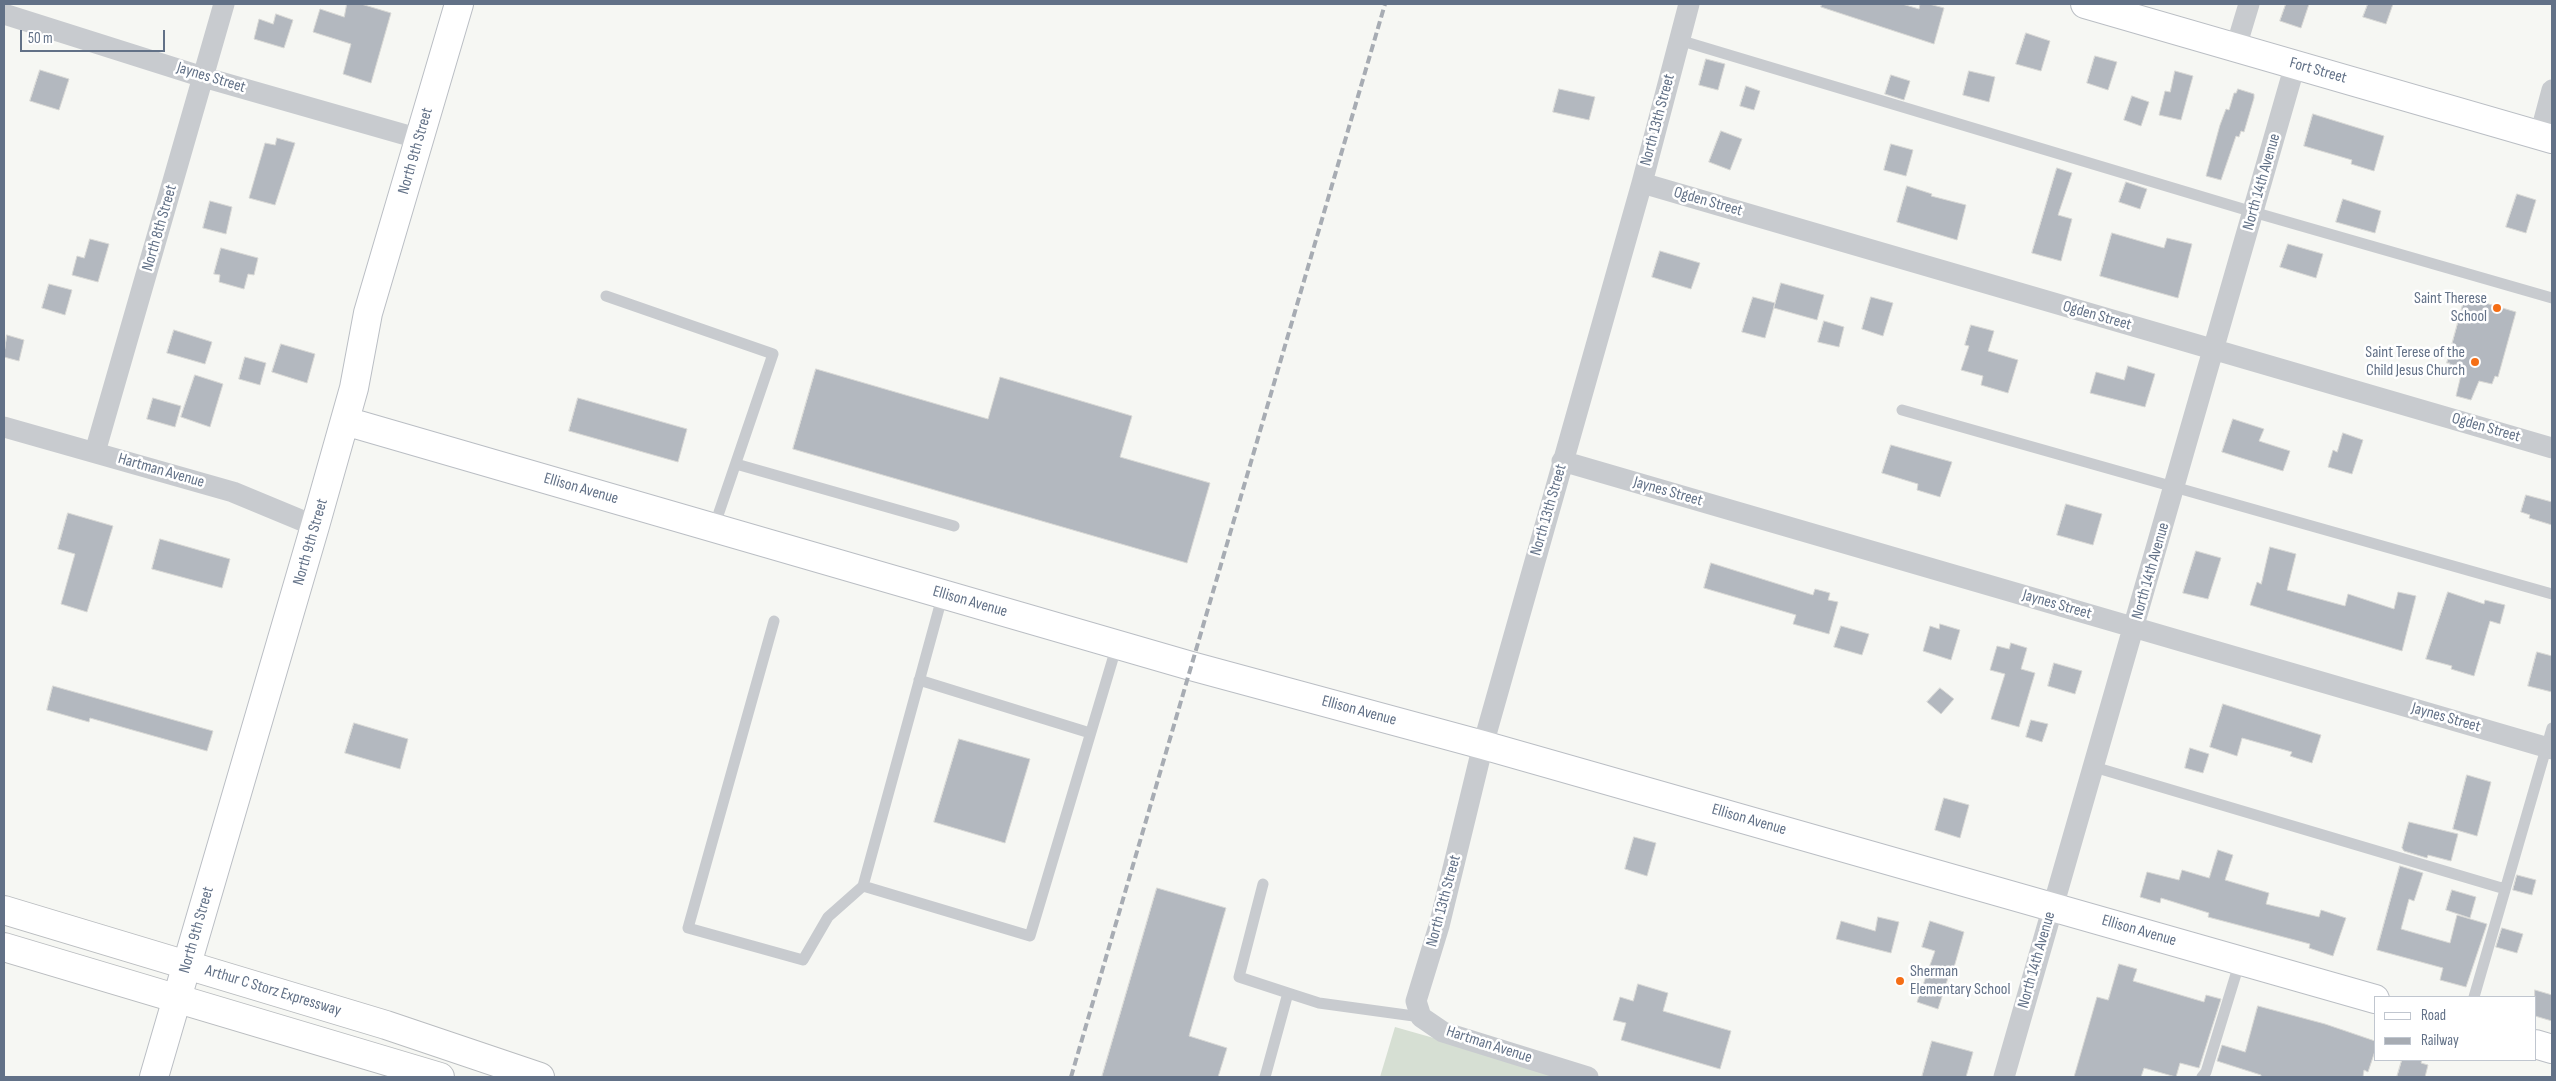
<!DOCTYPE html>
<style>
body{margin:0}
#map{position:relative;width:2556px;height:1081px;overflow:hidden;background:#f6f7f3;font-family:"Sofia Sans Condensed",sans-serif}
canvas{display:block}
.frame{position:absolute;inset:0;border:5px solid #627187;pointer-events:none}
.legend{position:absolute;left:2374px;top:996px;width:162px;height:65px;box-sizing:border-box;background:#fff;border:1px solid #c0c6cf;margin:0;padding:6px 9px;list-style:none;font-size:15px;color:#627187}
.legend li{display:flex;align-items:center;gap:10px;height:25px}
.legend b{width:25px;border:1px solid #c0c6cf}
.scale{position:absolute;left:20px;top:30px;width:145px;height:22px;box-sizing:border-box;border:2px solid #627187;border-top:0;padding-left:6px;font-size:15px;line-height:18px;white-space:nowrap;color:#627187;-webkit-text-stroke:4px #fff;paint-order:stroke}
</style>
<div id="map">
<canvas width="2556" height="1081"></canvas>
<div class="frame"></div>
<ul class="legend">
<li><b style="height:6px;background:#fff"></b>Road</li>
<li><b style="height:6px;background:#a7acb3"></b>Railway</li>
</ul>
<div class="scale">50 m</div>
</div>
<script>
const ctx = document.querySelector('canvas').getContext('2d');
ctx.lineJoin = 'round';
function paint(path, color) { ctx.fillStyle = color; ctx.fill(path, 'evenodd'); }
function stroke(path, color, width, dash) { ctx.strokeStyle = color; ctx.lineWidth = width; ctx.lineCap = dash ? 'butt' : 'round'; ctx.setLineDash(dash || []); ctx.stroke(path); }
function write(font, color, halo, rows, align = 'center') {
  ctx.font = font + ' "Sofia Sans Condensed",sans-serif'; ctx.lineWidth = 5; ctx.setLineDash([]); ctx.textBaseline = 'middle'; ctx.strokeStyle = halo; ctx.fillStyle = color; for (const [text, x, y, turn = 0] of rows) {
    ctx.save(); ctx.translate(x, y); ctx.rotate((+turn || 0) * Math.PI / 180); ctx.textAlign = isNaN(turn) ? turn : align; if (halo) ctx.strokeText(text, 0, 0); ctx.fillText(text, 0, 0); ctx.restore();
  }
}
const green = new Path2D(`
 M1395 1027 1571 1077H1380Z`);
const building = new Path2D(`
 M347 4H361L391 13 371 83 343 74 351 44 313 32 320 9 344 17Z
 M1822 4H1902L1919 9 1920 4H1929L1944 8 1934 44 1821 7Z
 M2286 4H2309L2301 28 2280 21Z
 M2368 4H2393L2386 24 2363 17Z
 M276 14 293 20 284 48 254 39 259 19 273 24Z
 M2026 33 2050 41 2041 71 2016 64Z
 M2095 56 2117 62 2108 90 2087 83Z
 M1706 59 1725 64 1718 90 1699 85Z
 M40 70 69 79 59 110 30 101Z
 M1969 71 1995 77 1989 102 1963 95Z
 M2175 71 2193 76 2181 120 2159 115 2165 91 2170 92Z
 M1891 75 1910 81 1904 100 1885 94Z
 M1746 86 1760 91 1754 110 1740 106Z
 M1559 89 1595 97 1589 120 1553 112Z
 M2238 89 2254 94V98L2244 132 2241 131 2239 137 2236 136 2221 180 2206 176 2220 125 2226 109 2229 110 2234 93H2236Z
 M2132 96 2149 102 2141 126 2124 120Z
 M2313 114 2384 136 2374 171 2351 164 2352 160 2304 146Z
 M1721 131 1742 139 1730 170 1709 162Z
 M277 138 295 143 275 205 249 198 265 143 275 145Z
 M1891 144 1913 150 1906 176 1884 170Z
 M2057 168 2072 173 2058 215 2072 219 2061 261 2032 253Z
 M2126 182 2147 189 2140 209 2119 202Z
 M1907 186 1932 194 1931 196 1966 205 1957 240 1897 222Z
 M2517 194 2536 200 2526 233 2506 227Z
 M2343 199 2381 211 2375 233 2336 222Z
 M210 201 232 207 226 234 203 228Z
 M2112 233 2164 248 2167 238 2192 244 2178 298 2100 276Z
 M90 239 109 244 98 282 72 275 77 256 84 258Z
 M2288 244 2323 254 2316 278 2280 267Z
 M221 248 258 258 254 275 248 274 244 289 219 282 220 275 214 274Z
 M1660 251 1700 263 1691 289 1652 277Z
 M1781 283 1824 295 1817 320 1774 308Z
 M49 284 72 290 65 315 42 308Z
 M1753 297 1775 303 1765 338 1742 332Z
 M1871 297 1893 303 1883 336 1862 329Z
 M2465 297 2516 312 2498 377 2495 376 2492 384 2479 381 2471 400 2456 396 2461 375 2447 371 2450 363H2447Z
 M1824 321 1844 327 1839 347 1818 342Z
 M1971 325 1994 331 1988 351 2018 360 2008 393 1981 385 1983 376 1961 370 1969 346 1965 345Z
 M174 330 212 342 205 364 167 353Z
 M7 335 24 340 19 361 4 357Z
 M281 344 315 354 307 383 272 372Z
 M245 357 266 363 260 385 239 379Z
 M2128 366 2155 374 2145 407 2090 393 2096 372 2124 380Z
 M816 369 988 419 1000 377 1132 416 1120 457 1210 483 1187 563 793 449Z
 M195 375 223 384 210 427 181 417Z
 M153 398 181 406 175 427 147 419Z
 M578 398 687 429 678 462 569 431Z
 M2233 419 2264 429 2259 441 2290 451 2283 471 2222 452Z
 M2343 433 2363 440 2352 474 2328 467 2333 450 2337 452Z
 M1891 445 1952 462 1940 497 1917 490 1918 484 1882 473Z
 M2526 495 2552 502V525L2529 518 2530 515 2521 512Z
 M2066 504 2102 514 2093 545 2057 535Z
 M68 513 113 526 87 612 61 604 75 554 58 549Z
 M160 539 230 559 222 588 152 569Z
 M2270 547 2296 554 2287 590 2345 606 2348 594 2394 609 2398 592 2416 596 2402 651 2250 605 2257 582 2261 584Z
 M2196 551 2221 558 2208 599 2183 593Z
 M1711 563 1813 595 1815 589 1830 593 1828 600 1838 602 1829 634 1793 624 1796 615 1704 588Z
 M2448 592 2484 604 2485 600 2505 605 2500 624 2490 621 2474 676 2451 669 2452 666 2426 659Z
 M1940 624 1960 630 1951 660 1923 651 1930 626 1939 629Z
 M1841 626 1869 634 1862 655 1834 647Z
 M2011 643 2027 648 2021 669 2035 673 2019 727 1991 719 2005 674 1990 670 1997 646 2009 649Z
 M2537 652 2552 656V692L2528 686Z
 M2054 663 2082 671 2075 694 2048 686Z
 M53 686 213 731 207 751 90 718 89 722 47 710Z
 M1940 688 1954 699 1941 714 1927 702Z
 M2223 704 2321 735 2312 763 2290 756 2292 752 2242 738 2237 756 2210 747Z
 M2031 720 2048 724 2042 742 2026 737Z
 M354 723 408 739 400 769 345 753Z
 M959 739 1030 759 1005 843 934 822Z
 M2190 748 2209 754 2203 773 2185 768Z
 M2467 775 2491 782 2477 836 2453 829Z
 M1944 798 1969 805 1960 838 1935 830Z
 M2409 822 2458 834 2451 861 2428 855 2427 858 2404 851 2402 848Z
 M1634 837 1656 843 1647 876 1625 869Z
 M2218 850 2233 855 2225 880 2269 893 2266 904 2319 917 2321 910 2346 918 2333 956 2309 948 2310 944 2208 917 2209 913 2161 898 2160 903 2140 897 2147 872 2179 880 2182 870 2209 878Z
 M2400 866 2423 873 2414 901 2409 899 2401 929 2450 943 2457 915 2487 924 2466 987 2440 980 2443 968 2377 950Z
 M2517 875 2536 880 2532 895 2513 890Z
 M1157 888 1226 908 1189 1036 1227 1048 1218 1077H1102Z
 M2452 890 2476 897 2470 918 2446 910Z
 M1878 917 1899 922 1891 953 1836 939 1841 921 1875 931Z
 M1930 921 1964 932 1951 978H1948L1938 1009 1917 1002 1935 951 1922 947Z
 M2502 928 2523 934 2517 953 2496 947Z
 M2119 964 2137 969 2133 981 2204 1002 2206 995 2221 999 2199 1068 2180 1063 2176 1077 2144 1068 2141 1077H2074L2097 997 2108 1000Z
 M1638 984 1668 993 1663 1011 1731 1031 1720 1069 1621 1040 1626 1023 1613 1020 1620 997 1633 1001Z
 M2535 990 2552 995V1021L2535 1016Z
 M2258 1006 2325 1024 2375 1041V1051L2368 1072 2364 1070 2363 1077H2261V1075L2217 1061 2222 1045 2245 1052Z
 M1932 1041 1973 1052 1966 1077H1922Z
 M2402 1060H2422L2421 1063 2428 1065 2425 1077H2397Z`);
const lane = new Path2D(`
 M1679 40 2253 212 2552 298
 M606 296 773 354 714 527
 M1902 410 2552 594
 M736 464 954 526
 M943 594 863 886 1030 936 1117 645
 M774 621 688 928 803 960 828 917 863 886
 M919 680 1090 733
 M2094 767 2505 889
 M1263 884 1239 977 1288 993
 M2474 997 2552 728
 M1265 1077 1288 993 1319 1003 1421 1017
 M2202 1077 2206 1072 2240 961`);
const street = new Path2D(`
 M4 14 203 77 420 139
 M2236 47 2249 4
 M2540 135 2552 90
 M1642 183 2552 448
 M4 427 233 492 315 526
 M95 452 224 4
 M1562 461 2552 749
 M1588 1077 1443 1032 1421 1017 1416 1001 1439 926 1483 745 1642 183 1689 4
 M2004 1077 2295 65`);
const secondary = new Path2D(`
 M2085 4 2552 139
 M345 421 1191 666 1483 745 2375 999
 M2535 1044 2552 1049
 M154 1077 315 526 354 388 368 313 459 4`);
const highway = new Path2D(`
 M4 910 386 1025 540 1077
 M4 947 440 1077`);
const rail = new Path2D(`
 M1071 1077 1385 4`);
const markers = [
 [2497,308,5,"#f56e15"],
 [2475,362,5,"#f56e15"],
 [1900,981,5,"#f56e15"]
];
const streetNames = [
 ["Fort Street",2318,71,16],
 ["Jaynes Street",211,78,17],
 ["North 13th Street",1658,120,-75],
 ["North 9th Street",416,151,-74],
 ["North 14th Avenue",2262,182,-74],
 ["Ogden Street",1708,202,16],
 ["North 8th Street",160,228,-74],
 ["Ogden Street",2097,316,16],
 ["Ogden Street",2486,428,16],
 ["Hartman Avenue",161,471,16],
 ["Ellison Avenue",581,489,16],
 ["Jaynes Street",1668,492,16],
 ["North 13th Street",1549,510,-74],
 ["North 9th Street",311,542,-74],
 ["North 14th Avenue",2151,571,-74],
 ["Ellison Avenue",970,602,16],
 ["Jaynes Street",2057,605,16],
 ["Ellison Avenue",1359,711,15],
 ["Jaynes Street",2446,718,16],
 ["Ellison Avenue",1749,820,16],
 ["North 13th Street",1444,901,-75],
 ["North 9th Street",197,930,-74],
 ["Ellison Avenue",2139,931,16],
 ["North 14th Avenue",2037,960,-74],
 ["Arthur C Storz Expressway",273,991,17],
 ["Hartman Avenue",1489,1045,18]
];
const poiNames = [
 ["Saint Therese",2487,299],
 ["School",2487,317],
 ["Saint Terese of the",2465,353],
 ["Child Jesus Church",2465,371],
 ["Sherman",1910,972,"left"],
 ["Elementary School",1910,990,"left"]
];
paint(green, '#d6dfd3');
paint(building, '#b3b8bf');
stroke(building, '#d8d8d5', 1);
stroke(secondary, '#babec4', 30);
stroke(highway, '#babdc0', 30);
stroke(lane, '#c8cbcf', 11);
stroke(street, '#c8cbcf', 21);
stroke(secondary, '#fff', 28);
stroke(highway, '#fff', 28);
stroke(rail, '#a7acb3', 4, [8, 4]);
for (const [x, y, r, color] of markers) { const dot = new Path2D(); dot.arc(x, y, r, 0, 2 * Math.PI); ctx.fillStyle = color; ctx.fill(dot); stroke(dot, '#fff', 2); }
write('16px', '#627187', '#fff', streetNames);
write('16px', '#627187', '#fff', poiNames, 'right');
</script>
